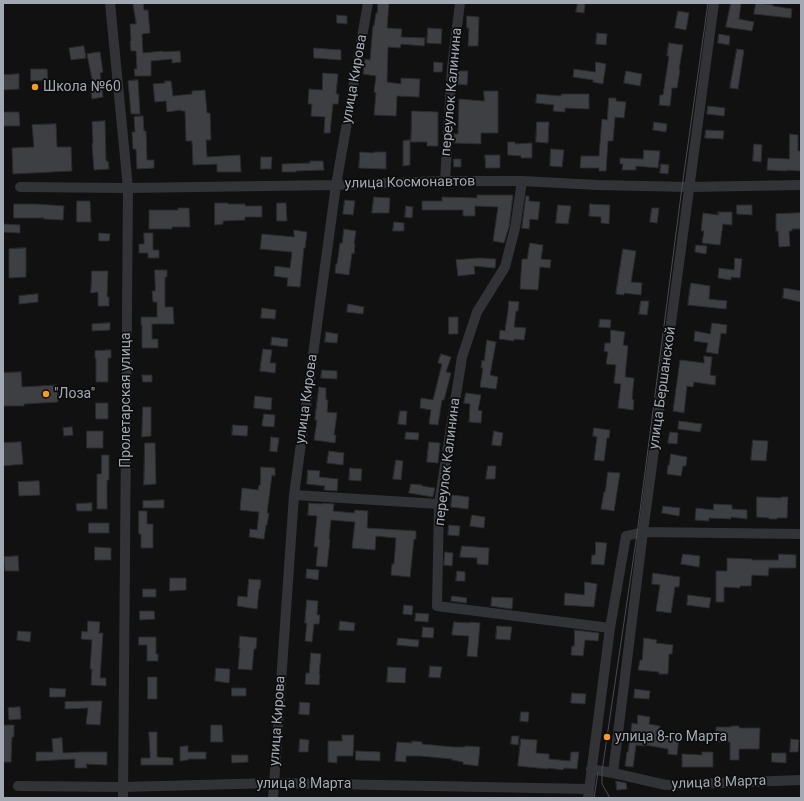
<!DOCTYPE html>
<meta charset="utf-8">
<style>
body{margin:0}
#map{position:relative;width:804px;height:801px;overflow:hidden;background:#111112;font-family:Roboto,sans-serif}
canvas{display:block}
.frame{position:absolute;inset:0;border:4px solid #a2a9b3;pointer-events:none}
</style>
<div id="map">
<canvas width="804" height="801"></canvas>
<div class="frame"></div>
</div>
<script>
const ctx = document.querySelector('canvas').getContext('2d');
ctx.lineJoin = 'round';
function paint(path, color) { ctx.fillStyle = color; ctx.fill(path, 'evenodd'); }
function stroke(path, color, width, dash) { ctx.strokeStyle = color; ctx.lineWidth = width; ctx.lineCap = dash ? 'butt' : 'round'; ctx.setLineDash(dash || []); ctx.stroke(path); }
function write(font, color, halo, rows, align = 'center') {
  ctx.font = font + ' Roboto,sans-serif'; ctx.lineWidth = 3.5; ctx.setLineDash([]); ctx.textBaseline = 'middle'; ctx.strokeStyle = halo; ctx.fillStyle = color; for (const [text, x, y, turn = 0] of rows) {
    ctx.save(); ctx.translate(x, y); ctx.rotate((+turn || 0) * Math.PI / 180); ctx.textAlign = isNaN(turn) ? turn : align; if (halo) ctx.strokeText(text, 0, 0); ctx.fillText(text, 0, 0); ctx.restore();
  }
}
const building = new Path2D(`
 M133 3H143L144 10H148L150 33 142 34 143 53 163 51V52L180 51 181 62 172 63V59L151 61V76H135L134 69H137L136 51H131L130 41H131L130 24H136Z
 M378 3H389L387 28 402 29 401 37 425 38 424 46 401 44 400 48 388 47 387 82 401 84V78L420 79 419 97 397 96 396 116 374 115 376 93 374 92 376 76 363 74 365 59 370 60 373 26H374L376 13H377Z
 M578 3 585 4 584 13 576 12Z
 M731 3H741L739 19 754 22 752 31 726 27Z
 M756 3 773 5V6L792 9 791 18 754 14Z
 M678 11 689 13 686 30 675 28Z
 M337 15 347 16V24L337 23Z
 M467 16 479 17 478 46H468L469 28H467Z
 M428 28 442 29 441 44 427 43Z
 M597 33 607 34 606 45 596 44Z
 M719 34 730 36 729 45 718 43Z
 M669 43 683 45 679 70H680L677 88H672L670 106 659 105 660 95H663L669 56H667Z
 M84 46 86 58 71 60 69 48Z
 M314 48 341 50V60L314 58Z
 M737 49 744 50 738 89 730 88Z
 M100 52 103 72 100 73 103 97 92 99 90 84H93L87 54Z
 M434 62 443 63 442 72H434Z
 M596 62 606 64 603 84 593 82V80L573 77 574 69 595 72Z
 M31 69H47L48 80 31 81Z
 M458 71H468L467 85 457 84Z
 M626 71 642 74 640 86 624 83Z
 M323 73 338 74 336 94H339L338 104H333L330 133H324L325 117 311 116 312 104H308L309 89 322 90Z
 M19 74V89L3 90V75Z
 M138 80 140 114H131L128 81Z
 M165 81H171L173 96 192 94V91L205 90 207 113H210L211 140H206L207 157 240 155 241 172H217V164L193 165 192 141H186L185 111H181V110L167 112 166 101 155 102 153 84 165 83Z
 M484 91H498V133H481V144L454 143V134H458L459 99 484 101Z
 M537 94 561 96V94H589V109L565 108V112L553 111 554 105 536 103Z
 M609 98H616V101L626 102 624 118 615 117 613 141H608L606 171H599V168H580L581 156H599L602 119 607 120Z
 M708 106 725 108 724 116 707 114Z
 M412 111 438 112V146H427V142H411Z
 M3 112H19L20 126H3Z
 M143 116 144 131H146L147 160H154V168L137 169 136 149H133L132 132H135L134 117Z
 M105 121 106 161H108L109 169 94 170 92 144 93 143 92 122Z
 M537 122H549L548 143 536 142Z
 M654 122 667 124 666 132 653 130Z
 M56 124 57 147H71L72 171 13 174 12 148 34 147 32 125Z
 M706 130 724 131 723 139 705 138Z
 M790 134 798 135V151H801V171L787 170V171L767 170 768 158 789 159Z
 M410 140V165L403 166V141Z
 M508 142H515V144L532 143V158H521V156L508 155Z
 M754 144 762 145 761 162 753 161Z
 M551 149 564 150 562 167 550 166Z
 M644 150 660 151 658 168 636 166V170H622L623 164H620V158L643 159Z
 M360 152 374 153V152H386V169L359 168Z
 M485 155H500V168H486Z
 M261 157H272L271 169H261Z
 M454 159H461V167H454Z
 M310 161H323L324 170 296 171V172H282V164L310 163Z
 M661 164 669 165 668 174 660 173Z
 M477 195H513L509 227 504 243 493 241 498 207 475 206V216H463V210H422V201H442V197L477 198Z
 M526 196H529V201L540 202 538 220 530 219 529 229 522 228Z
 M374 197 390 198 389 213H372Z
 M345 200 355 201 353 215 343 214Z
 M77 201H90L91 222H77Z
 M215 203H228V204H245V206H262V217H245V220L223 221V224L215 225Z
 M277 203H286L287 221H277Z
 M14 204H36L64 206 63 220 44 219V218H14Z
 M590 204 610 205 609 224 601 223V217L589 216Z
 M558 205 571 206 568 224 556 223Z
 M737 205H752V215L737 214Z
 M406 206 413 207 412 218 405 217Z
 M178 208H189L190 227H172V229H149V210H178Z
 M652 208H659L657 223 650 222Z
 M718 212H732V225L723 224 720 245 702 243 704 231H701L703 213 718 215Z
 M801 213V229H792V231H789L790 246 779 247 778 231H776V214Z
 M394 222 404 223V231H393Z
 M3 224 20 225V233L3 232Z
 M344 229 356 231 354 244H355L354 254 352 253 349 275 335 273 336 264H337L340 243H342Z
 M294 230 307 232 305 248H304L300 287 287 286 288 278 274 276 275 266 290 268 292 252 260 249 262 234 294 237Z
 M99 233 110 234 109 241H99Z
 M144 233H153V250H159V258H148V253H139V244H144Z
 M530 243 543 245 541 259 551 260 550 268 540 267 538 290 520 289 522 259H527Z
 M696 245 707 246 706 254 695 252Z
 M26 248V277L9 278V249Z
 M623 249 636 251 631 282 642 283 641 295 624 293V295L616 294Z
 M480 258 496 259 495 268 474 266 475 274 458 276 456 260Z
 M735 258 742 259 740 278 731 277V280L718 278 719 268 734 270Z
 M155 270H167V277H165V307H173L174 324H152V339H158V348H142V325H141V317H157V302H153L152 291H155Z
 M92 271H108L107 297H109V306H98V292L91 293Z
 M691 283 710 286 709 299 727 301 726 309 688 305Z
 M784 288 801 291V302L783 298Z
 M38 294V302L19 304V296Z
 M509 301 519 302 518 311H516L514 327 526 328 524 340 514 339V341L499 339 500 330 505 331 508 310Z
 M641 301H649L647 315 639 314Z
 M348 304 364 307 363 314 347 312Z
 M262 308 276 310 275 319 261 318Z
 M449 317H458V334H449Z
 M600 319 611 320 610 328 599 327Z
 M110 323V330L92 331V324Z
 M712 323 727 325 726 334 721 333 718 354 706 352 708 343 694 341 695 331 710 334Z
 M611 330 625 332 623 345 628 346 625 377 634 378 632 399 634 400 633 410 618 408 621 384 614 383 616 365 606 364 608 352 604 351 605 343H610Z
 M326 332 338 334 337 343 325 342Z
 M272 337 288 339 287 347 271 345Z
 M487 340 496 342 490 375 498 377 496 389 480 387 483 368H481L482 360 484 361Z
 M263 349 272 350 270 363H276L275 373 260 371Z
 M111 350V358H108V382H96V358H95V351Z
 M441 354 451 357 446 372 451 373 444 400H442L438 425 429 424 431 410 420 408 421 398 433 400 442 364 438 363Z
 M704 356 712 357 710 375 716 376 715 385 694 382 693 387 687 386 684 413 673 411 680 360 704 363Z
 M322 370 337 371V379L321 378Z
 M21 372 22 387 57 385 58 402 24 404V406H3V373Z
 M142 375H152V382H143Z
 M319 387 326 388V400H328L327 412 337 413 334 435H336L335 443 314 440 317 420H315Z
 M466 393 481 395 478 410 482 411 481 423 469 422 470 404 464 403Z
 M255 396 272 398 271 410 254 408Z
 M96 403H108V419H96Z
 M143 407H151V436L142 437Z
 M400 411H407L406 425 398 424Z
 M264 414 275 415 274 427 262 426Z
 M679 421 702 424 700 432 678 429Z
 M233 425 248 426 247 436 232 435Z
 M72 427 73 435 64 436 63 428Z
 M594 428 610 430 609 438H607L604 461 594 460 597 437 593 436Z
 M87 431H103V448H87Z
 M494 431 503 433 501 446 492 445Z
 M406 432 419 433 418 440 405 439Z
 M670 432 678 433 677 444 668 443Z
 M271 437 279 438 277 452 270 451Z
 M753 440 768 441 766 461 751 460Z
 M21 442 23 464 3 466V443Z
 M429 442 440 443 438 463 427 462Z
 M145 443H155L156 484 144 485Z
 M329 451 344 453 343 465 327 463Z
 M671 454 687 457 686 466H683L681 476 667 474 668 465H669Z
 M102 455H109V480H107V509H97V474H101Z
 M396 460 403 461 401 480 393 479Z
 M488 466H496L495 479H486Z
 M261 467 275 468V476L272 475 267 513H269L267 525H266L264 539 249 537 250 529 257 530 259 512 240 510 242 488 258 490 259 485H260Z
 M350 468 362 469 361 481 349 480Z
 M308 470 320 471 319 477 338 479 337 491 324 490 325 486 307 484Z
 M608 472 620 473 614 511 601 509 604 492H605Z
 M39 481 40 495 19 496 18 482Z
 M411 484 422 485V486L435 488 433 497 409 493Z
 M452 495 469 497 468 509 451 507Z
 M757 497 781 498V497H788L787 518H777V519H769V518L757 517Z
 M164 500V508H143V501Z
 M92 503V511H77L76 504Z
 M309 503 322 504V503L334 504 333 511 354 513 355 510 368 511 367 528 416 531V539H414L410 577 391 575 392 564H394L396 538 376 536 375 550 352 548 355 522 331 520 329 539 330 540 327 567 316 566 318 547H314L317 516 308 515Z
 M714 504 732 505V509L747 510V519L731 517V519L709 518V521L695 520 696 508 713 510Z
 M663 506 680 508 679 516 662 513Z
 M139 511H147V524H153V548H141V534H139Z
 M472 515 485 517 484 528 470 526Z
 M89 523H109V533H89Z
 M449 525 460 526 459 536 448 535Z
 M596 542 607 543 604 565 591 564 592 555H595Z
 M462 546 489 548 488 565 477 564V558L460 557Z
 M95 547 111 548V560H95Z
 M445 552 453 553 452 566 444 565Z
 M683 554 700 556 699 567 681 564Z
 M779 554 796 555V568H769L768 576 752 575 751 586H740V588L724 587V602H716V571H727V558L752 559V560H778Z
 M18 556 19 571H5L4 557Z
 M307 569 319 570 318 580 306 578Z
 M457 571 465 572V581H456Z
 M653 573 680 577 679 587H675L671 613 656 611 660 585 652 584Z
 M170 578H186V590L170 591Z
 M249 579 261 580 260 589H259L257 609 237 606 238 596 247 597Z
 M585 582 597 584 594 607 564 605 565 593 584 595Z
 M143 589H156V597H143Z
 M688 595 711 598 709 608 687 605Z
 M452 596 467 598 466 603 451 601Z
 M492 597 513 598 512 609 491 606Z
 M307 600 318 601 317 615H320L319 624H314L312 642 305 641 307 623H305Z
 M404 605 413 606 412 615 403 614Z
 M140 611H154L155 619 140 620Z
 M416 613 429 614 428 622 415 621Z
 M88 621 100 622 99 633H103L100 678H106V686L91 685 92 669H90L92 640 81 639 82 631 87 632Z
 M340 621 355 623 354 631 339 630Z
 M454 622 470 623V622L480 623 477 657 467 656 469 636 452 635Z
 M497 626 512 627 510 640 496 639Z
 M423 627 434 628 433 638 422 637Z
 M575 630 599 633 598 641 585 640 583 656 571 655 572 646H574Z
 M18 631 31 632 30 642 17 640Z
 M240 636 257 638 256 649H254L252 670 238 669 240 648H239Z
 M139 637H156V654H158V661H147V645H139Z
 M398 638 419 640 418 647 397 645Z
 M644 638 657 640 656 643 673 645 672 654H669L668 674H659V672L638 670 640 660H642Z
 M311 653 321 654 319 674H320L319 685 305 684 306 673H309Z
 M430 666 442 667 440 678 429 677Z
 M388 667 406 668 405 683 387 682Z
 M216 668 230 669 229 683 215 681Z
 M148 677H157V699H148Z
 M50 688 66 689 65 697H50Z
 M232 688H246V696H232Z
 M635 689 650 691 649 699 634 698Z
 M572 693 586 694 585 704 571 703Z
 M87 701H102L100 725 86 724 88 708 65 709V702Z
 M300 702 310 703 309 715 299 714Z
 M20 707 21 719 9 720 8 708Z
 M521 712H529L528 722 520 721Z
 M638 715 650 717 649 724 660 726 658 734 679 737 677 755 668 754V749L645 745V746L636 745 633 767 625 766 627 752H628L632 723 637 724Z
 M3 725H14V737H12L11 762H3Z
 M211 725H222L223 742H211Z
 M731 726H739V728H760L759 749H739V760H730V742H716V727H731Z
 M149 732H157V757L173 758V765H141V758H150Z
 M342 735H354L353 756H337V763L328 762V741H342Z
 M512 736H519L518 745 511 744Z
 M62 738 63 753 83 752H107V765L86 764 87 768H75V759L36 761V752H53L52 739Z
 M300 739 309 740 308 752H299Z
 M521 739 537 740 536 753 549 754V759L570 761 571 752H579L577 769 564 768 563 770 548 768V769L518 766Z
 M791 739 799 740 798 752H790Z
 M412 741 422 742V744L453 747H465V746L480 747 478 766 463 764V762L452 760V759L420 756H406V762L395 761 397 742 412 743Z
 M188 746V752H206V759H188V760L180 761V747Z
 M356 751 380 752V761L356 760Z
 M702 752H713V767H682V754L702 755Z
 M772 753H786V763L772 762Z
 M232 755H248V762L232 763Z
 M616 781 626 783 627 789 617 790Z`);
const street = new Path2D(`
 M110 3 128 188 123 798
 M445 181 452 67 460 3
 M522 181 515 228 505 267 477 312 462 357 439 504 437 606 610 628
 M20 187 128 188 336 185 445 181H522L597 185 689 187 801 185
 M294 495 439 504
 M591 769 613 773 666 785 801 780
 M613 773 643 532 714 3
 M18 786 123 787 274 783 589 789
 M273 798 294 495 336 185 368 3
 M588 798 610 628 626 536 643 532 801 534`);
const tram = new Path2D(`
 M594 798 598 772
 M610 798 602 784V771L637 534 682 187 708 3`);
const markers = [
 [35,87,4,"#f49c27"],
 [46,394,4,"#f49c27"],
 [607,737,4,"#f49c27"]
];
const streetNames = [
 ["улица Кирова",355,79,-80],
 ["переулок Калинина",452,92,-85],
 ["улица Космонавтов",410,183,-1],
 ["улица Бершанской",663,388,-82],
 ["улица Кирова",307,399,-82],
 ["Пролетарская улица",126,400,-90],
 ["переулок Калинина",448,462,-83],
 ["улица Кирова",278,721,-86],
 ["улица 8 Марта",719,783,-2],
 ["улица 8 Марта",304,784]
];
const poiNames = [
 ["Школа №60",43,87],
 ["\"Лоза\"",54,394],
 ["улица 8-го Марта",615,737]
];
paint(building, '#3d3f42');
stroke(building, '#2b2b2e', 1);
stroke(street, '#323337', 10);
stroke(tram, '#494b50', 1);
for (const [x, y, r, color] of markers) { const dot = new Path2D(); dot.arc(x, y, r, 0, 2 * Math.PI); ctx.fillStyle = color; ctx.fill(dot); stroke(dot, '#0c0c0d', 1.5); }
write('14px', '#a2a9b3', '#0c0c0d', streetNames);
write('14px', '#a2a9b3', '#0c0c0d', poiNames, 'left');
</script>
